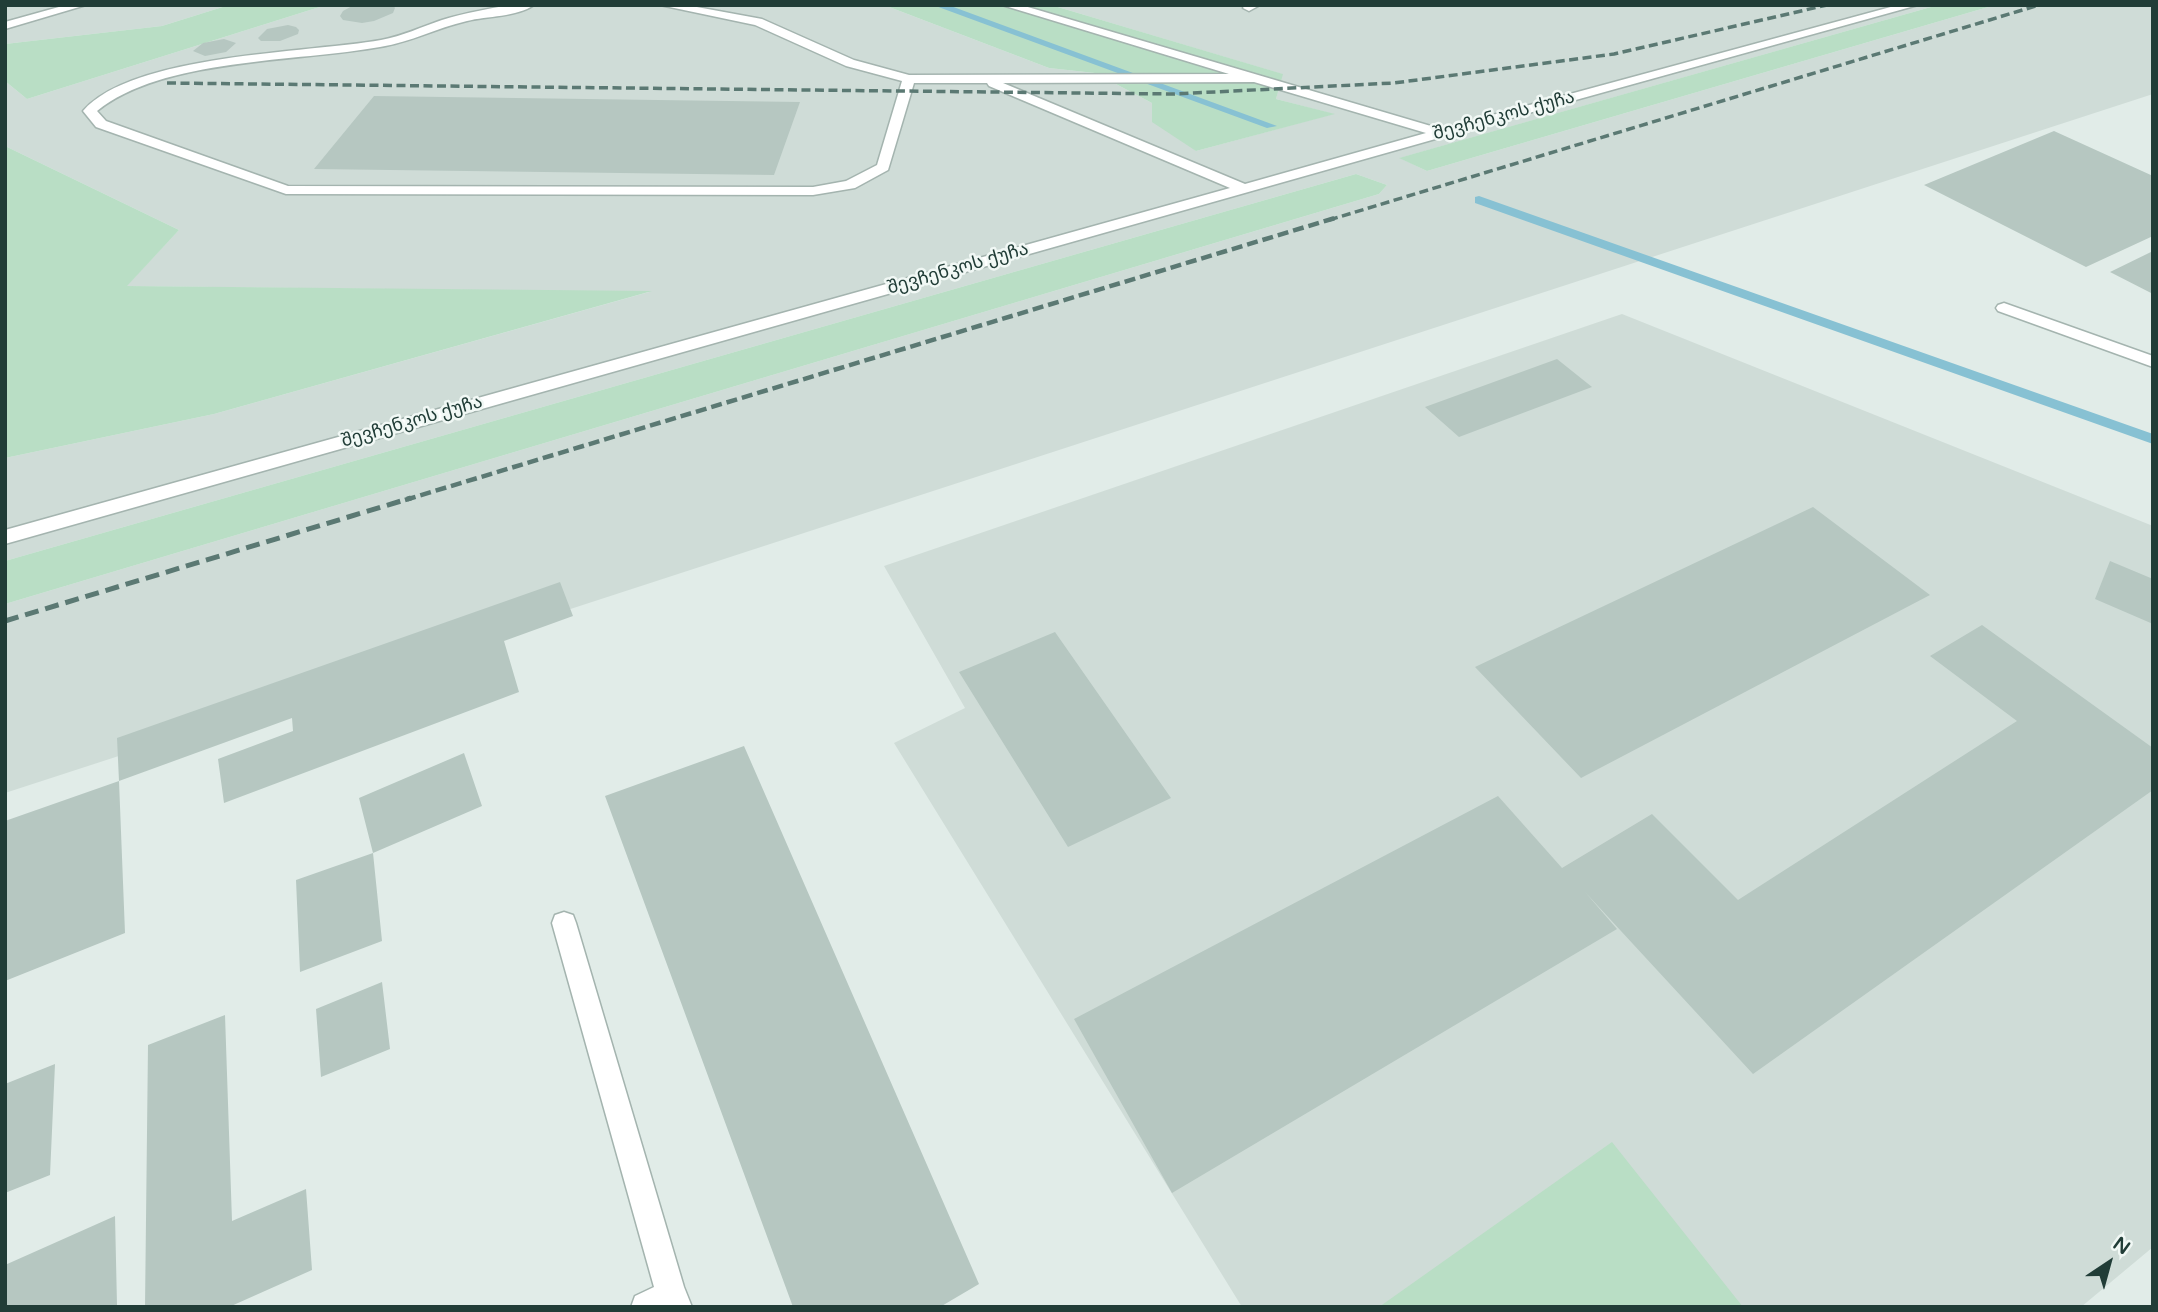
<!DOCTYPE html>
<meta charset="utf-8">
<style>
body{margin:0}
#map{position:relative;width:2158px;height:1312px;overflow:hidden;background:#e1ece8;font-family:"Varela Round",sans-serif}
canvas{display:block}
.frame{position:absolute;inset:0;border:7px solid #213d37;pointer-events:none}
.north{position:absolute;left:2074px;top:1228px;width:70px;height:70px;-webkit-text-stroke:5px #f1f8f5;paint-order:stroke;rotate:36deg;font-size:19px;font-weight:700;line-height:28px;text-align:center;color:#213d37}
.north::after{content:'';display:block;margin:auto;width:24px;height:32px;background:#213d37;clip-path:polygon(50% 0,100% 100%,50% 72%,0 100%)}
</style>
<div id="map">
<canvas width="2158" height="1312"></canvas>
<div class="frame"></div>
<div class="north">N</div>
</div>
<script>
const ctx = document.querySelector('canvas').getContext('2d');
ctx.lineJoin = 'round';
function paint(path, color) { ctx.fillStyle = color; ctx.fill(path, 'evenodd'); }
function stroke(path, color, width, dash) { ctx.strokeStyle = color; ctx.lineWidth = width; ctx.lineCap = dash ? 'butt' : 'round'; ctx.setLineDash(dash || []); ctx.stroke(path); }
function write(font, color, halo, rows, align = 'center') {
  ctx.font = font + ' "Varela Round","Noto Sans Georgian",sans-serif'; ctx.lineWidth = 5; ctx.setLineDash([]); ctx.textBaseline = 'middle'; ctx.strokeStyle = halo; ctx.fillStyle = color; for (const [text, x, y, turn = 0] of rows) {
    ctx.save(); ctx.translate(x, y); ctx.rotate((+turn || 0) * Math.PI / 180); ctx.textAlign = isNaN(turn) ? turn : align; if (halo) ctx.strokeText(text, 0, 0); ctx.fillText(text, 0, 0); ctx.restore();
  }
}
const built = new Path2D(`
 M5 5H229L162 26 5 44Z
 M326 5H884L1049 68 1095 73 1152 103 1196 151 1333 114 1276 99 1282 74 1051 5H1938L1400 158 1427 171 1995 5H2153V94L5 793V604L1379 194 1387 185 1356 174 5 561V458L214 414 649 292 126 286 179 230 5 146V81L27 99Z
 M1622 314 2153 526V1247L2081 1307H1242L894 743 965 708 884 566Z`);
const green = new Path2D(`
 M229 5H326L27 99 5 81V44L162 26Z
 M884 5H1051L1283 74 1276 99 1335 114 1196 151 1152 122V103L1095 73 1049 68Z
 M1938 5H1995L1427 171 1399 158Z
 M5 146 179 230 127 286 652 291 214 414 5 458Z
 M1356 174 1387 185 1379 194 5 604V561Z
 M1612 1142 1743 1307H1379Z`);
const stream = new Path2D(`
 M933 5H948L1277 126 1267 128Z
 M1479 196 2153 434V444L1475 203V197Z`);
const building = new Path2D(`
 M354 5H393L395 8 393 13 374 21 362 23 343 20 340 16 343 11Z
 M288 25 296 27 299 30 298 34 280 41H261L258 38 267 29Z
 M224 39 236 43 226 52 205 56 193 51 203 43Z
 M374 96 800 102 774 175 314 169Z
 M2054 131 2153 176V236L2086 267 1924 185Z
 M2153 251V294L2110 272Z
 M1557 359 1592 387 1459 437 1425 407Z
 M1813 507 1930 595 1581 778 1475 667Z
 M2110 561 2153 579V624L2095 599Z
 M560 582 573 616 504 641 519 692 224 803 218 759 293 731 292 718 119 781 125 933 5 981V821L119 781 117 738Z
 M1982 625 2153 748V790L1753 1074 1585 892 1617 929 1172 1193 1074 1019 1498 796 1562 868 1652 814 1738 900 2017 721 1930 656Z
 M1055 632 1171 798 1068 847 959 672Z
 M744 746 979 1284 940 1307H793L605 796Z
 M464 753 482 806 373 853 359 798Z
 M373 853 382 941 300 972 296 880Z
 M382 982 390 1049 321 1077 316 1009Z
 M225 1015 232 1221 306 1189 312 1270 229 1307H145L148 1045Z
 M55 1064 50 1175 5 1193V1084Z
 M115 1216 117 1305 5 1307V1265Z`);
const minor = new Path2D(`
 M66 5H86L5 29V22Z
 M510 5H534C517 17 487 16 467 21 436 28 412 42 380 47 298 62 162 58 97 111L106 121 288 186 813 187 846 181 877 165 902 81 846 66 755 25 660 5H686L762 19 854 60 909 75 1229 74 1002 5H1021L1441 129 1898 5H1918L1446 136 5 544V530L1230 188 989 86 987 83H914L888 170 855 188 813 195 286 194 96 127 83 111C132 54 307 53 381 40 403 36 421 27 442 20 464 13 487 9 510 5ZM1254 82 1426 133 1245 184 1003 83Z
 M1245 5H1260L1249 11 1243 8Z
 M2004 303 2153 356V367L1998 311 1996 308 1998 305Z
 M564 912 573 915 576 923 684 1287 692 1307H631L635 1296 654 1287 552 923 555 915Z`);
const railFar2 = new Path2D(`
 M1664 5H1718
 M167 83 1173 94 1394 83 1614 54 1827 5
 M1329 220 2039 5`);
const railFar1 = new Path2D(`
 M405 500 1335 218`);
const rail = new Path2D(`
 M5 621 411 498`);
const farStreetnames = [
 ["შევჩენკოს ქუჩა",1504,116,-15],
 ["შევჩენკოს ქუჩა",958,269,-16],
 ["შევჩენკოს ქუჩა",412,422,-16]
];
paint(built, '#cfdcd7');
paint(green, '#b9dec5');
paint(stream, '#87c1d3');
paint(building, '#b6c7c1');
stroke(minor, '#a4b4af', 3);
paint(minor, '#fff');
stroke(railFar2, '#5b7973', 3.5, [9, 4.5]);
stroke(railFar1, '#5b7973', 4.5, [11, 5]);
stroke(rail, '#5b7973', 5, [14, 7]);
write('18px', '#213d37', '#f1f8f5', farStreetnames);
</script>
